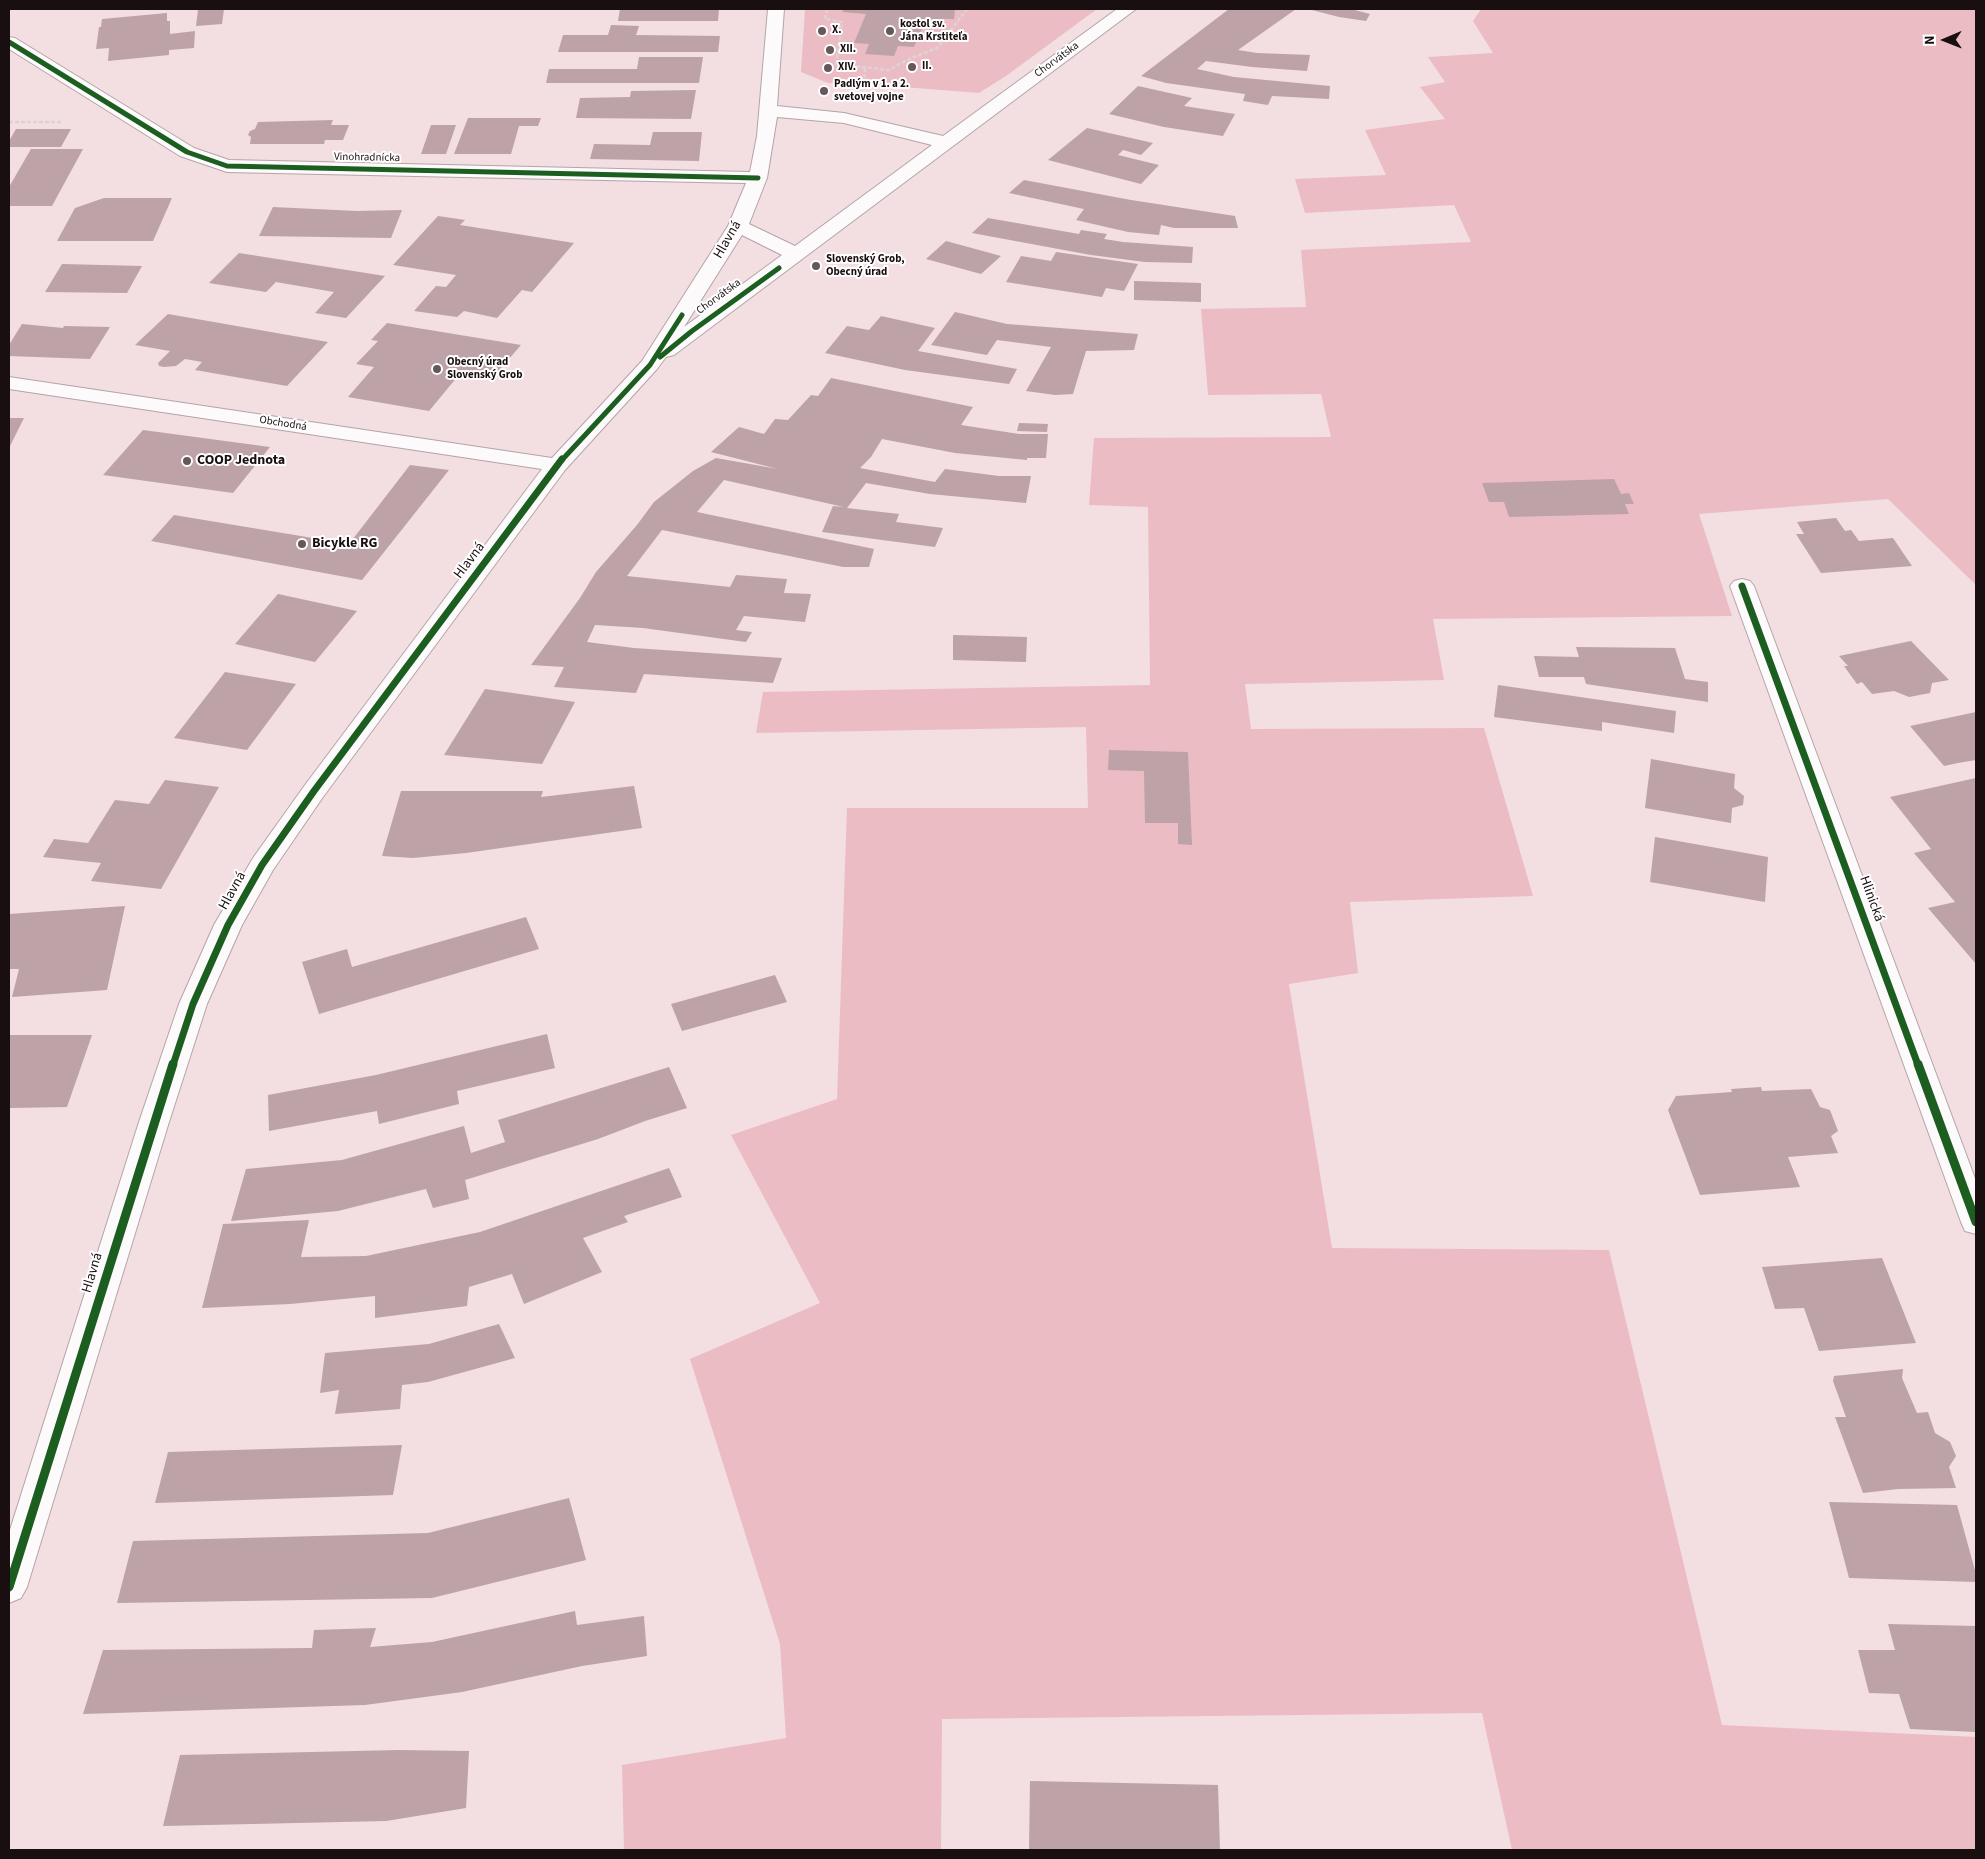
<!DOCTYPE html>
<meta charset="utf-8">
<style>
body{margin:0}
#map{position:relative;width:1985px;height:1859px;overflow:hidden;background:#f3dee2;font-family:"Source Sans 3",sans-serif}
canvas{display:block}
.frame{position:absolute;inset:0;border:10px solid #190e10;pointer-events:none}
.north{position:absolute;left:1920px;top:15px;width:50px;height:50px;-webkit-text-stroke:4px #fff;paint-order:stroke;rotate:269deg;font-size:14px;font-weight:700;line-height:20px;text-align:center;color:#190e10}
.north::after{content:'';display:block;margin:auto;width:18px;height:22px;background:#190e10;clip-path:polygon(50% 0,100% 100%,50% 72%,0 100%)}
</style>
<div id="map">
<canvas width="1985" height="1859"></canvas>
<div class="frame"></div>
<div class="north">N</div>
</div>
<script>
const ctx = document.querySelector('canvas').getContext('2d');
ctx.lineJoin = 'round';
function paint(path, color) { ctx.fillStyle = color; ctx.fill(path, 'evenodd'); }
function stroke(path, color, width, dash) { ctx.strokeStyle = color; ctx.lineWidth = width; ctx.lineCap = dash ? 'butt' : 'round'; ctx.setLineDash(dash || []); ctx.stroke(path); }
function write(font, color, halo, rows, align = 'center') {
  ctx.font = font + ' "Source Sans 3",sans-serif'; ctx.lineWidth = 4; ctx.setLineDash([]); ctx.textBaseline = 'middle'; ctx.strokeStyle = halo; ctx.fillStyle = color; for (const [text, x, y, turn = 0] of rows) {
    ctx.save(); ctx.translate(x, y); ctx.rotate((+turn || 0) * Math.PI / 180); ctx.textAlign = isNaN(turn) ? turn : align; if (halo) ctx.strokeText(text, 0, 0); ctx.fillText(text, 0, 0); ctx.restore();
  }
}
const green = new Path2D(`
 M805 9H1097L1006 76 979 93 865 84 828 83 801 72Z
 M1481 9H1976V585L1888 499 1699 514 1732 616 1433 619 1444 680 1245 684 1251 729 1484 728 1533 896 1350 902 1358 973 1289 984 1332 1248 1609 1250 1722 1725 1976 1737V1850H1512L1482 1713 942 1719 941 1850H624L622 1765 786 1738 780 1644 690 1359 820 1303 731 1135 837 1099 847 808H1088L1086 727 756 733 763 692 1150 685 1148 507 1089 505 1094 438 1331 437 1321 394 1208 395 1201 309 1306 307 1301 250 1471 242 1454 205 1305 213 1295 179 1386 175 1365 130 1445 119 1420 87 1445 82 1428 57 1493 53 1473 21Z`);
const building = new Path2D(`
 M220 9H224L222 24 196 26 198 10Z
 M620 9H719L718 21H618Z
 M844 9H955L954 19H926L914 47 898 46 894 56 865 54 869 44 854 43 866 14 842 12Z
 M1229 9H1296L1238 50 1257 53 1310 55 1307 71 1252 67 1206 61 1197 69 1234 77 1330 86 1329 99 1272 96 1268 105 1243 101 1245 94 1166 83 1141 76Z
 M1308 9H1351L1370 14 1366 21 1339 17Z
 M167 13V21H170V34L195 31 194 48 169 50V55L108 61 109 48 96 49 99 27H101L102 19Z
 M611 25 639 26 636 35 720 36 718 52H558L563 35H608Z
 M639 57H703L699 83H546L549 69H637Z
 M1138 86 1192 98 1184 106 1235 114 1223 136 1164 127 1109 114Z
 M696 90 691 119 576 118 580 98 630 97 631 91Z
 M468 118H541L538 126H519L511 154H454Z
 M333 120 331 125H349L343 140H325L324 144H250L251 137 248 135 250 131 255 129 258 122Z
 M431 125H456L446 154H421Z
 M1087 128 1153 143 1141 155 1123 150 1118 155 1159 165 1141 184 1048 160Z
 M16 129H71L61 147H9V141Z
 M653 132H702L699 161 590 159 594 144 650 145Z
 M31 149H83L52 206H9V187Z
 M1024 180 1131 200 1235 216 1238 228H1174L1161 225 1159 235 1128 232 1076 220 1084 209 1009 193Z
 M104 198H172L153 241H57L75 208Z
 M273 207 357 211 402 210 391 238 259 236Z
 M438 216 465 220 460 225 574 243 532 292 522 290 497 318 464 311 457 317 414 311 436 286 446 287 456 275 393 265Z
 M988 218 1079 234 1081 230 1107 234 1104 239 1123 242 1193 247 1192 263 1145 262 1091 255 972 233Z
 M946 241 1001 256 981 274 926 259Z
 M1056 252 1138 264 1124 291 1106 288 1102 297 1006 282 1021 256 1051 261Z
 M239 253 385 276 346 318 315 313 334 292 276 282 266 292 209 283Z
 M62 264 142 266 127 293 45 292Z
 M1134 281 1201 283V302L1134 300Z
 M955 312 1007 324 1138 334 1134 350 1086 351 1073 394 1055 395 1026 391 1051 347 997 340 987 355 931 345Z
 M168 314 328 342 287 386 195 370 202 362 185 359 176 366 164 367 159 366 158 363 170 351 135 345Z
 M881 316 935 328 918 351 1017 369 1009 384 905 370 825 353 847 326 869 330Z
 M387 323 521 345 495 375 463 370 429 411 348 397 374 367 356 364 378 341 371 340Z
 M22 324 63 328 64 326 110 327 90 359 9 356V345Z
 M831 378 973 407 961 425 1019 434H1048L1046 458H1027V460L955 453 882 439 871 457 860 468 935 482 945 469 999 476H1031L1026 503 930 494 866 483 847 508 899 514 896 522 943 528 935 547 822 532 833 506 844 507 724 480 697 512 874 549 869 567H843L662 530 627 576 730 587 736 575 787 579 784 593 811 594 805 622 744 616 736 630 752 632 746 642 643 628 595 625 587 642 634 648 782 658 773 683 644 674 636 693 554 687 564 667 531 665 580 598 596 572 637 525 654 502 693 471 716 458 778 469 711 452 739 427 764 434 775 419 788 420 811 395 818 396Z
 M9 418H24L9 448Z
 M1019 423 1048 424 1047 432 1017 431Z
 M143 430 270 447 233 493 103 475Z
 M410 465 449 470 362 580 151 541 174 515 349 544Z
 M1614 479 1621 494 1629 493 1633 502 1634 504H1625L1629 514 1509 517 1504 502H1489L1482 483Z
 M1836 518 1845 531 1851 530 1859 541 1893 538 1912 566 1821 573 1796 534H1804L1797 522Z
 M278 594 357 611 315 662 235 644Z
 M953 635 1027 637 1026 662 953 660Z
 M1911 641 1949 680 1932 683 1930 693 1909 697 1894 691 1872 694 1862 682 1857 684 1844 666H1848L1839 656Z
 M1576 647 1675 648 1685 679 1708 682V702L1586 684 1584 677H1539L1534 656 1579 657Z
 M225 672 296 684 247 750 174 738Z
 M1498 685 1676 711 1674 733 1602 722V731L1494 717Z
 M485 689 575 702 542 764 444 755Z
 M1976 712V760L1958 763 1944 766 1910 726Z
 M1109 750 1188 752 1192 845 1178 844V823H1145L1144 771 1108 770Z
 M1651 759 1735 774 1734 788 1744 796 1743 805 1732 808 1731 823 1645 808Z
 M1976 778V964L1928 908 1955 902 1914 853 1931 849 1890 797Z
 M165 780 219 787 161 889 91 881 101 863 43 857 54 839 88 843 115 800 149 804Z
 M634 786 642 828 466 853 413 858 382 856 401 791H543L541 797Z
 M1655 837 1768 857 1765 902 1650 882Z
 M125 906 107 990 12 997 19 969H9V914Z
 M526 917 539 949 319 1014 302 962 347 949 352 967Z
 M775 975 787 1002 682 1031 671 1004Z
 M547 1034 555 1068 457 1091 459 1104 379 1124 377 1111 269 1131 268 1095 376 1075Z
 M9 1035H92L67 1107 9 1108Z
 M669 1067 687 1108 645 1121 598 1139 465 1180 469 1199 433 1208 426 1189 338 1211 231 1221 246 1169 342 1160 464 1126 471 1153 505 1142 498 1120Z
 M1761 1087 1762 1091 1811 1089 1820 1107 1830 1110 1838 1131 1831 1136 1838 1153 1788 1157 1800 1187 1700 1195 1668 1110 1676 1096 1732 1092 1731 1089Z
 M669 1168 682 1197 624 1216 628 1222 583 1238 602 1272 524 1304 512 1274 469 1287 467 1306 375 1318V1296L290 1304 202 1308 223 1224 309 1220 301 1257 366 1256 480 1232Z
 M1882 1258 1916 1343 1819 1351 1804 1308 1775 1309 1762 1267Z
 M499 1324 515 1358 428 1382 402 1385 400 1409 335 1414 339 1390 320 1393 325 1353 429 1344Z
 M1903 1369 1902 1378 1917 1413 1928 1412 1935 1433 1950 1442 1956 1456 1949 1467 1956 1488 1898 1489 1863 1493 1835 1417H1846L1833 1381 1834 1376Z
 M402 1445 393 1495 155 1503 168 1452Z
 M569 1498 586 1560 432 1598 117 1603 133 1541 428 1533Z
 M1829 1502 1957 1505 1976 1574V1582L1849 1578Z
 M575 1611 577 1625 644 1616 647 1656 582 1666 462 1692 365 1705 83 1714 103 1650 312 1648 314 1630 376 1628 370 1647 432 1642Z
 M1888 1624 1976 1626V1732L1910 1729 1899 1694 1869 1693 1858 1650H1895Z
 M399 1750 469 1751 466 1808 386 1821 163 1826 180 1755Z
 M1030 1781 1218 1785 1220 1850H1029Z`);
const path = new Path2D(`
 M827 9 825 19 842 22 836 64 889 70 907 60 937 48 967 9
 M864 84 865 68
 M9 122H61`);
const minor = new Path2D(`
 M768 9H784L777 106 844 113 943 136 1117 9H1136L674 355 666 357 657 369 565 470 323 797 273 870 242 925 207 1004 169 1122 27 1587 21 1598 9 1603V1533L139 1122 179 1004 214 925 253 858 305 785 542 469 9 389V377L552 458 642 361 728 226 746 183 227 172 180 156 9 49V37L15 38 194 148 229 160 750 172 757 136ZM777 117 844 123 932 145 795 246 749 224 767 178ZM742 235 782 255 684 327Z
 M1742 579 1750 581 1754 586 1976 1181V1234L1965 1231 1961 1222 1730 586 1734 581Z`);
const cyclewayFar2 = new Path2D(`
 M9 42 187 152 227 166 758 178
 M660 357 692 331 779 268
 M561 461 650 365 682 315`);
const cyclewayFar1 = new Path2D(`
 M1742 586 1918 1065
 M173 1065 193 1004 228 925 262 865 314 791 562 459`);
const cycleway = new Path2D(`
 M1918 1064 1976 1222
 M9 1587 173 1064`);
const markers = [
 [822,31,5,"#65575a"],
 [890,31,5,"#65575a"],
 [830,50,5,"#65575a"],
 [912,67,5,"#65575a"],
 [828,68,5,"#65575a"],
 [824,91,5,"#65575a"],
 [816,266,5,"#65575a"],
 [437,369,5,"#65575a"],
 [187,461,5,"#65575a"],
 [302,544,5,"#65575a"]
];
const farPoinames = [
 ["kostol sv.",900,25],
 ["Jána Krstiteľa",900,38],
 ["X.",832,31],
 ["XII.",840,50],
 ["II.",922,67],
 ["XIV.",838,68],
 ["Padlým v 1. a 2.",834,85],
 ["svetovej vojne",834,98],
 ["Slovenský Grob,",826,260],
 ["Obecný úrad",826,273],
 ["Obecný úrad",447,363],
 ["Slovenský Grob",447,376]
];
const farStreetnames = [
 ["Chorvátska",1057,60,-36],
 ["Vinohradnícka",367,158,1],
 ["Chorvátska",719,297,-36],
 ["Obchodná",283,424,9]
];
const streetNames = [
 ["Hlavná",728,240,-60],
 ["Hlavná",470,561,-53],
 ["Hlavná",233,891,-61],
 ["Hlinická",1871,899,70],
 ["Hlavná",93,1273,-73]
];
const poiNames = [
 ["COOP Jednota",197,461],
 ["Bicykle RG",312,544]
];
paint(green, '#ecbcc5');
paint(building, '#bda2a7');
stroke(minor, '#b4a4a7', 2);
stroke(path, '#dad4d4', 2.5, [4, 2]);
paint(minor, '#fdfafb');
stroke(cyclewayFar2, '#1b5e20', 5);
stroke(cyclewayFar1, '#1b5e20', 7);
stroke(cycleway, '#1b5e20', 9);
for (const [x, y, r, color] of markers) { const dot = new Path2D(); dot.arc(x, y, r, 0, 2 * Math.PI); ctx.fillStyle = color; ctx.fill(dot); stroke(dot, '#fff', 2); }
write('bold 11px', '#190e10', '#fff', farPoinames, 'left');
write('11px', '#190e10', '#fff', farStreetnames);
write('14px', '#190e10', '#fff', streetNames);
write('bold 14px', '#190e10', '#fff', poiNames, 'left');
</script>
